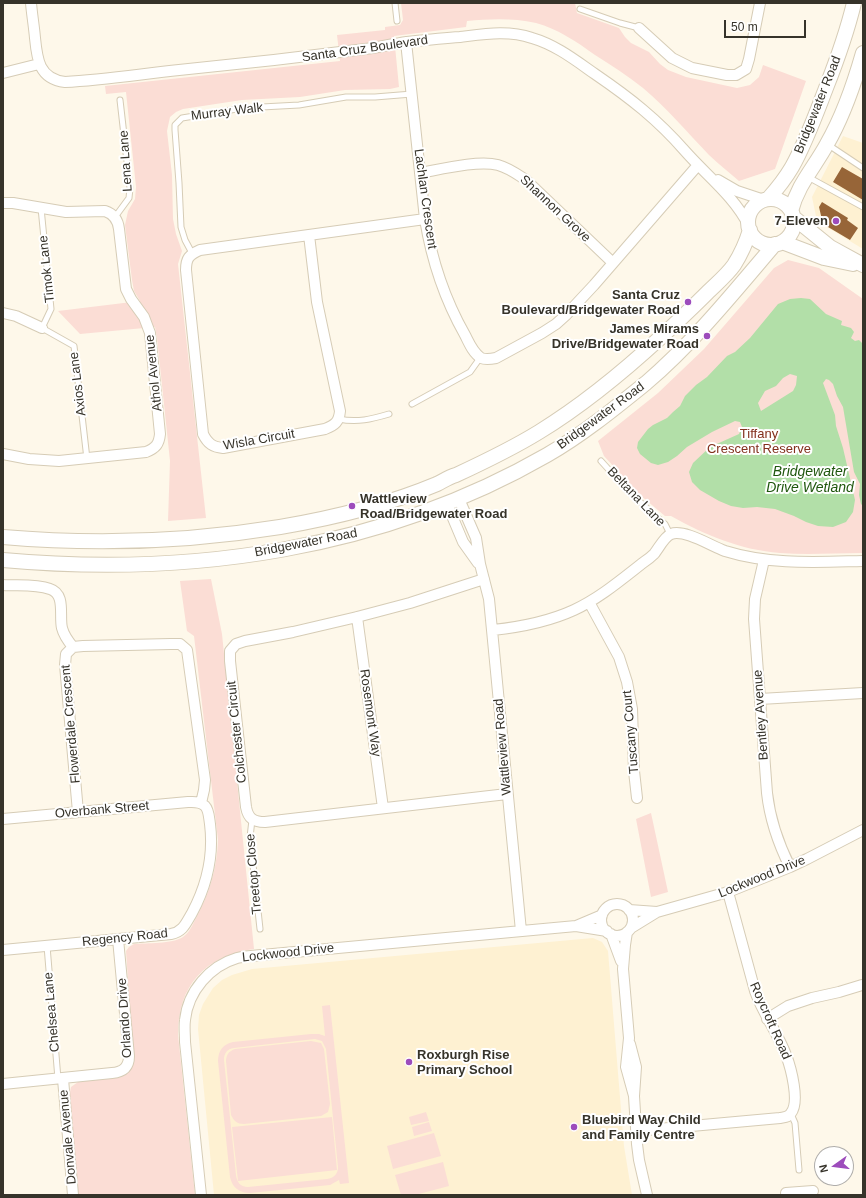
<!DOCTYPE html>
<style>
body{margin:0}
#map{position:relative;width:866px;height:1198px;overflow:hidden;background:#fef8ea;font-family:Helvetica,sans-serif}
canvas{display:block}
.frame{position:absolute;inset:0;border:4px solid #36332a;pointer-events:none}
.north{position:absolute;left:814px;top:1146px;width:40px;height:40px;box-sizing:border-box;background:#fff;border:1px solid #afadaa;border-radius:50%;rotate:256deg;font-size:11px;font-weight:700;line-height:16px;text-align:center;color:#36332a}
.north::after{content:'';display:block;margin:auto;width:14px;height:18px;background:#9d4cbc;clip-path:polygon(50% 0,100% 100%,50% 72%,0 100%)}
.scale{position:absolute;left:724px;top:20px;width:82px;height:18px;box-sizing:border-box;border:2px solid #36332a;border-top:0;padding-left:5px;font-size:12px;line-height:14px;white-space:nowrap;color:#36332a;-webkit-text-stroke:3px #fff;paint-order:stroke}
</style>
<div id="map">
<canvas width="866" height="1198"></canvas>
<div class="frame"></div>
<div class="north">N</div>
<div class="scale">50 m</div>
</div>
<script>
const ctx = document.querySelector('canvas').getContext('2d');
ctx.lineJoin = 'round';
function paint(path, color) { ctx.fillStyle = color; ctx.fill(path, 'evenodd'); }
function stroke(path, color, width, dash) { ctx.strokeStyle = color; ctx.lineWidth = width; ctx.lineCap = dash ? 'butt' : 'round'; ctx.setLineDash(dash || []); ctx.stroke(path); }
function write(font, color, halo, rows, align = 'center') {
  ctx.font = font + ' Helvetica,sans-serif'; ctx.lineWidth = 4; ctx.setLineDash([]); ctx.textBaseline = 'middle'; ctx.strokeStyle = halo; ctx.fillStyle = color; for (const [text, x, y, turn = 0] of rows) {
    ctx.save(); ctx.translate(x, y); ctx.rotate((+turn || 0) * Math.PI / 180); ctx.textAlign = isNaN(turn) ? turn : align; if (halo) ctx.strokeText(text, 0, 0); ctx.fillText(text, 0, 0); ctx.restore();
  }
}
const built = new Path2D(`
 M843 136 863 143V249L817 221 812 197Z
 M593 938 602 942 608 951 624 1146 632 1195H214L198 1029 199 1015 203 1004 213 988 222 980 232 975 252 969Z`);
const green = new Path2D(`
 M401 3H575L577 13 619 28 625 37 631 43 649 52 660 64 668 70 686 77 737 88 750 85 759 77 763 65 806 81 775 169 739 181C729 172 718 164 709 155 687 132 667 108 643 88 628 76 611 65 595 55 577 42 558 29 536 23 513 18 490 19 467 21L466 27 394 36 399 87 390 89 345 90 300 97 242 100 183 109 176 112 170 117 167 131 172 175 173 219 176 234 182 251 178 264 206 518 168 521 170 461 157 338 155 327 80 334 58 311 140 301 134 291 132 280 125 225 128 211 135 199 136 187 126 92 106 94 105 86 340 61 337 35 385 30V27L400 25 403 20Z
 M788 260 819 268 863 299V553C836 553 808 555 780 553 741 550 705 535 671 516H665L640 495 626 480 604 456 598 441 658 393 704 349 774 268Z
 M211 579 222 634 254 949C205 956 178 985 178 1035L195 1195H78L69 1097 71 1087 78 1082 121 1077C132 1072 134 1065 133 1054L126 951 129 947 134 944C147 943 172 944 183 937 189 933 192 926 195 920 209 895 217 869 218 840L194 636 187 631 180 581Z
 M651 813 668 892 651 897 636 819Z
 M330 1005 349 1183 340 1184 339 1180 330 1185 250 1193C239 1193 232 1187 230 1177L218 1061C218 1051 223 1044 233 1042L311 1034H319L325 1036 322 1006ZM315 1039 322 1041 326 1049 338 1167C338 1174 334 1178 327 1179L248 1187C240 1187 237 1182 236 1175L224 1060C224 1053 227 1049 234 1048Z
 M311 1041 321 1043 324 1049 330 1104 328 1112 321 1116 244 1124C237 1124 234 1121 231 1115L226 1061C226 1055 229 1051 235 1049Z
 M426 1112 429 1121 411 1125 409 1117Z
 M332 1117 337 1170 238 1181 232 1127Z
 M429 1122 432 1131 414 1136 412 1127Z
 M434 1133 441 1156 393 1169 387 1146Z
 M443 1162 449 1186 415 1195H401L395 1175Z`);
const water = new Path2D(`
 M801 298 810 299 826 314 842 321 841 325 851 328 854 332 851 338 855 341 859 340 863 344V506L861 504 859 495 860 484 854 472 843 407 837 396 833 384 829 380 826 379 823 383 835 415 836 426 843 448 855 500 853 512 846 522 833 527 818 526 806 522 794 516 775 509 757 507 743 508 731 506 719 501 700 490 692 482 689 472 693 463 710 447 739 434 742 427 740 422 735 421 712 432 687 447 677 456 668 462 658 465 651 463 640 454 637 448 638 442 648 429 653 425 667 418 673 412 680 406 685 396 696 385 707 377 727 356 735 352 750 338 778 304 790 299ZM790 374 797 376 796 385 793 391 761 411 758 403 765 391 776 386 783 378Z`);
const building = new Path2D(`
 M842 167 863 179V200L833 182Z
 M822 202 848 218 847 220 858 228 850 240 823 224 819 207Z`);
const lane = new Path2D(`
 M395 3 397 21
 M580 9 620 23 639 28
 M827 144 863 168
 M808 177 863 207
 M41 208 51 309 42 328 74 346 87 459
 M115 217 129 198 130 188 120 100
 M192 253 185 240 181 227 179 183 175 130V125L182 118 243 108 299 105 346 97H375L412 94
 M412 404 470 372 480 358
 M339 419C357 423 372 419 389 414
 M601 461 629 492 665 524 670 534
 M252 820 250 837 260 929
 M47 946 58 1079
 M791 1114 795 1123 799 1170`);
const street = new Path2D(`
 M31 3C32 15 34 26 35 38 37 59 39 79 65 82 103 80 141 74 179 70 241 64 303 57 365 49 379 47 393 44 407 42 425 40 443 38 460 37 485 34 508 30 532 38 556 45 575 60 595 74 630 98 657 119 685 151 707 176 734 196 749 226
 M639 28 672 58 692 68 727 75H736L746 69 749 59 760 3
 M406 42 425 219C432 262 444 298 465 335 469 343 473 353 481 358 486 360 491 359 496 358L542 333 556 324 566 315 594 285 698 165
 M3 73 39 64
 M420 173C442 169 478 160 498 165 509 168 517 174 526 180L613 263
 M718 180 737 191 764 200
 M3 203H13L66 212 105 211C114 214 118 220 119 229L126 289 131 299 144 317 150 333 160 434C159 444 156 448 146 452L59 461 29 459 3 454
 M309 235 317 302 340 411C339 422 335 425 325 429L223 448C213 447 208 444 203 434L186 270C186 258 189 255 200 250L425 219
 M3 313 16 316 42 328
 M459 499 476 538 480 564 489 599 521 931
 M447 504 463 542 478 563
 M764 560 755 599 754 619 767 793C770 820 778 843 790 867
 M484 579 410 603 357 617 293 632 245 641 236 644 230 651V661L246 807C248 818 253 822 265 822L507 794
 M3 585C18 586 36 584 50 589 66 594 59 616 62 628 64 636 68 641 73 647
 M589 602 619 657 627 682 632 709 634 771 637 798
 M357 617 383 808
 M493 630C521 627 548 622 574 610 600 598 622 579 644 562 647 560 651 557 654 554 659 548 664 537 671 534 685 529 711 546 725 551 770 565 816 562 863 561
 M760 699 863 693
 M78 812 65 665 66 654 73 647 83 646 171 644H180L187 650 205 780 204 790 201 803
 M3 819 188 802C194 802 200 801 205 806 209 810 209 818 210 824 214 856 207 885 192 913 186 923 183 932 171 934L3 950
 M601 920a16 16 0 1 1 32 0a16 16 0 1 1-32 0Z
 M629 910 657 912
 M576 926 602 915
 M631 928 657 912 728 892 790 867 807 859 863 830
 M627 932 625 945 623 969 629 1038 626 1067 634 1096
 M611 934 621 961
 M767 1019 788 1006 812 998 839 992 862 985
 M630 1044 636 1067 634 1096 637 1144 639 1160 647 1195
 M63 1079 73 1195
 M3 1084 112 1073C123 1072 129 1067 129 1056L118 939
 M636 1131 780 1118C785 1117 789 1117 791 1113 800 1102 791 1068 786 1055 778 1033 763 1014 755 991L728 892
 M786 1193 813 1191
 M201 1195 185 1042C185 1035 184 1027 185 1020 188 991 210 966 237 958 245 956 254 956 262 955L576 926 607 931`);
const secondary = new Path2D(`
 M768 199C777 189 785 179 792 167 806 142 816 114 826 88 837 60 847 32 854 3
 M748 222a23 23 0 1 1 46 0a23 23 0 1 1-46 0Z
 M791 211C798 184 814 168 827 144 842 118 855 81 863 53
 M793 217 830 247 863 265
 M782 242 824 258 853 264
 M3 537C96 545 188 542 280 527 333 518 387 505 437 484 443 481 449 477 456 475 484 462 513 448 539 432 583 405 623 372 661 337 676 323 692 308 707 293 716 284 727 275 734 265 741 254 746 243 750 230
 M3 560C190 577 382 550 547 455 582 435 615 408 646 383 694 342 734 292 775 244`);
const markers = [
 [836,221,4,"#9d4cbc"],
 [688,302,4,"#9d4cbc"],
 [707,336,4,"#9d4cbc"],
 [352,506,4,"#9d4cbc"],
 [409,1062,4,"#9d4cbc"],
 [574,1127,4,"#9d4cbc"]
];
const streetNames = [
 ["Santa Cruz Boulevard",365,49,-8],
 ["Bridgewater Road",818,105,-68],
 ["Murray Walk",227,112,-7],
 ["Lena Lane",126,161,-94],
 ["Lachlan Crescent",425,199,82],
 ["Shannon Grove",555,209,43],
 ["Timok Lane",47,269,-96],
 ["Athol Avenue",154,373,-96],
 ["Axios Lane",78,384,-97],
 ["Bridgewater Road",601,416,-36],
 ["Wisla Circuit",259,440,-10],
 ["Beltana Lane",636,497,46],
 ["Bridgewater Road",306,543,-11],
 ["Rosemont Way",370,713,82],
 ["Bentley Avenue",761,715,-94],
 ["Flowerdale Crescent",71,724,-95],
 ["Colchester Circuit",237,732,-96],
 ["Tuscany Court",631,732,-95],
 ["Wattleview Road",503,747,-95],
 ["Overbank Street",102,810,-5],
 ["Treetop Close",254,874,-95],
 ["Lockwood Drive",762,877,-22],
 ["Regency Road",125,938,-6],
 ["Lockwood Drive",288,953,-6],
 ["Chelsea Lane",52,1012,-95],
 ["Orlando Drive",125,1018,-94],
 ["Roycroft Road",770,1021,66],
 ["Donvale Avenue",68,1137,-95]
];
const poiNames = [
 ["7-Eleven",828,221],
 ["Santa Cruz",680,295],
 ["Boulevard/Bridgewater Road",680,310],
 ["James Mirams",699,329],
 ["Drive/Bridgewater Road",699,344],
 ["Wattleview",360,499,"left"],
 ["Road/Bridgewater Road",360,514,"left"],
 ["Roxburgh Rise",417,1055,"left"],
 ["Primary School",417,1070,"left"],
 ["Bluebird Way Child",582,1120,"left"],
 ["and Family Centre",582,1135,"left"]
];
const parkNames = [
 ["Tiffany",759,434],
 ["Crescent Reserve",759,449]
];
const waterNames = [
 ["Bridgewater",810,472],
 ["Drive Wetland",810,488]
];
paint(built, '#fef1d2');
paint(green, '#fbddd5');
paint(water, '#b2dfa8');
paint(building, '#976538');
stroke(lane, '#d6ccb6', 7);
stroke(street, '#d6ccb6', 12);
stroke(secondary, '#d6ccb6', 16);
stroke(lane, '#fff', 5);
stroke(street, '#fff', 10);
stroke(secondary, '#fff', 14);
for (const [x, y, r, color] of markers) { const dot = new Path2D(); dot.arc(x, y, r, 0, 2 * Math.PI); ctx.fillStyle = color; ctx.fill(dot); stroke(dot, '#fff', 1.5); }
write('13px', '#36332a', '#fff', streetNames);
write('bold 13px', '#36332a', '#fff', poiNames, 'right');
write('13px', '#822f1c', '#fff', parkNames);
write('italic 14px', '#1e560d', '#fff', waterNames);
</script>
